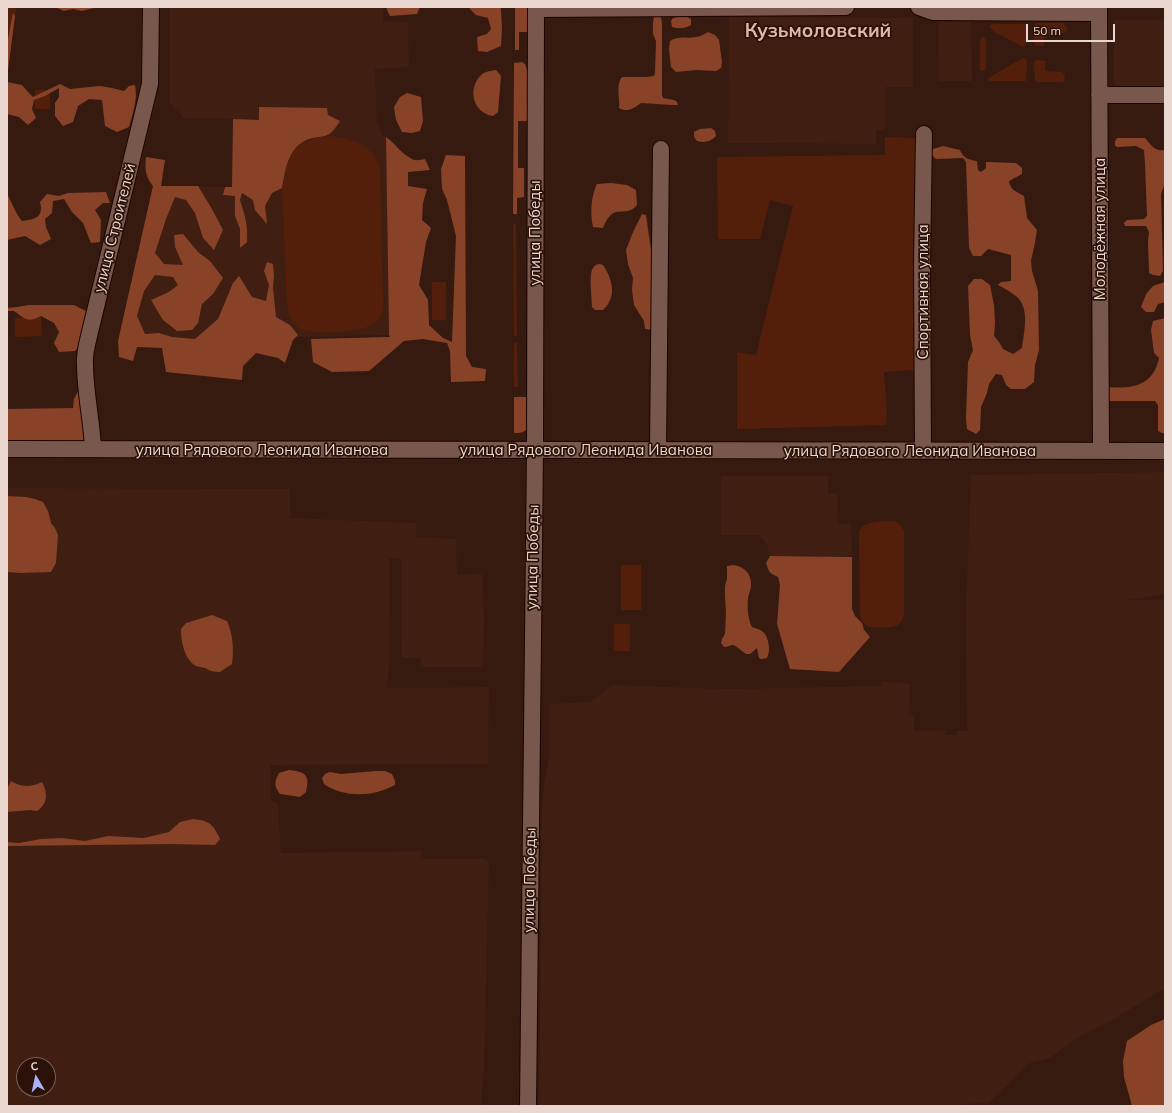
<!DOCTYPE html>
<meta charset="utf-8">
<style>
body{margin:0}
#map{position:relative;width:1172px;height:1113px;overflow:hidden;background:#361a10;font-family:Mulish,sans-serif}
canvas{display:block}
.frame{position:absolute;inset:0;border:8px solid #ead7d0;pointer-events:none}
.north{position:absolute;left:16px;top:1057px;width:40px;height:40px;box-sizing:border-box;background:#2b1107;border:1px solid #776057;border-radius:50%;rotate:351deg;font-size:11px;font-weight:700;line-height:16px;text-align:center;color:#ead7d0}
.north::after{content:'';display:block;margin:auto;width:14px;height:18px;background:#a7b1fc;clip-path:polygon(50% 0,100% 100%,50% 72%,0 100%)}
.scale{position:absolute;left:1026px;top:24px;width:89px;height:18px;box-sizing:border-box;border:2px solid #ead7d0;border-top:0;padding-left:5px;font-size:12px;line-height:14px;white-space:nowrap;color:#ead7d0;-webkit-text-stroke:3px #2b1107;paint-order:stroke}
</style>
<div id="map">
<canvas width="1172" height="1113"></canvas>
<div class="frame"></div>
<div class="north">С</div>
<div class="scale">50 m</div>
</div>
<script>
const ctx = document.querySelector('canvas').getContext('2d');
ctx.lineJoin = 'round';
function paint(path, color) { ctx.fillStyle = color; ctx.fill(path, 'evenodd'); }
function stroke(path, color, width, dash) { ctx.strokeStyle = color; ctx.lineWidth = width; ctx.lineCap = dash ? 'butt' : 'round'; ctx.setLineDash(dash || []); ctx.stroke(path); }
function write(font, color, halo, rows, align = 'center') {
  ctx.font = font + ' Mulish,sans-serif'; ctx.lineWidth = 3.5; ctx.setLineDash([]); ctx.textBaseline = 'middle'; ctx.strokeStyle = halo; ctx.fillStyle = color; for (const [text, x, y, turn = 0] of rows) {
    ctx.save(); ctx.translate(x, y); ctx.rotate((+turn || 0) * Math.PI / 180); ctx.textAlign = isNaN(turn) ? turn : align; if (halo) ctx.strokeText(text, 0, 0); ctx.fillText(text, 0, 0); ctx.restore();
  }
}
const built = new Path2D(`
 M170 7H383V21L408 22 409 67 375 69 377 122 383 136 386 137 389 335 118 341 153 186 232 187 233 119 184 118 170 103Z
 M729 17 913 18V87H885V130H876V144L728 143Z
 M1114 20H1165V93H1114Z
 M971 21 972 81H939L938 22Z
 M1165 472V594L1129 600H1165V988L1109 1022 1080 1036 1050 1058 1027 1064 1010 1083 988 1103 964 1104 957 1106H539L542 809 544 784 549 757V704L590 702 612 685 725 689 881 686 882 681 910 684 909 715H914V731L945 730 946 735H957V731H967L966 604 971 475Z
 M721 476H829L828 493 838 494 837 523 851 524 852 556H770L767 545 759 535H721Z
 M7 488 290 489V518L416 523V537L456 539 457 575 482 574 484 616 483 667H421V658H402L401 559 390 558 389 666 387 688 489 687 488 764 270 765 271 800 278 804 281 853 421 851V859H485L489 862 484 1066 481 1106H7ZM24 1065H48V1089H24Z`);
const green = new Path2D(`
 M7 7H17L15 16 13 13 7 44Z
 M1037 23H1064C1075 36 1053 34 1046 34L1045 36 1044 44 1042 46 1035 45 1034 42V25Z
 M993 24H1026C1028 31 1028 41 1024 47L1021 46 993 31 990 27V25Z
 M983 37 985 38 986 40V68L985 70 983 71 980 70V40Z
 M1024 58 1027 61 1026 81H989L988 78 990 77 1021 59Z
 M1037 60 1045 61V70L1046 71 1062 72 1065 76 1064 81 1062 82H1038L1035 81 1034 63 1035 61Z
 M35 90H50V109H35Z
 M326 136C342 137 361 140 372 153 376 157 378 163 380 167L383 307C382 314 381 319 375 323 364 332 310 337 299 328 290 322 289 314 287 304L282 188C288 155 290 142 326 136Z
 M885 137 916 138 915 189 916 372 910 370 884 372 887 412 886 425 737 429V352L756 355 793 206 770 200 760 239H718L717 157 885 155Z
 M513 224H516L517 336H514Z
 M432 282H446V320H432Z
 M41 317 42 336 15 337V318Z
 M517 342 518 387H514V343Z
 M893 521C899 523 902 525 904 531V614C903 618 902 622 898 625 893 628 871 629 866 625 862 623 861 618 860 614L859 532C865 519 881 522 893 521Z
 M621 565H641V610H621Z
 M614 624H630V651H614Z`);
const forest = new Path2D(`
 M55 7H94V8L82 11 73 9 64 11Z
 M387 7H420L417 14 390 16 387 10Z
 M469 7H500L501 9 502 29 501 46 487 52 478 51 477 37 487 34 491 29 488 18 476 15 470 9Z
 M515 7H528V32H519V50H515Z
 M13 13 15 16 7 78V44Z
 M657 16 661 17 662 24V95L663 98 674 100 677 102 678 105H672L641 103C635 108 627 113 619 108 620 98 616 87 621 78L623 77H646L654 76 655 73 656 41 653 34V23L654 17Z
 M678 17H687L691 19V25C685 29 678 29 672 27L671 21 673 18Z
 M708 32 715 35 719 40 722 62 721 68 716 71 696 70 676 72 671 67 669 49 670 41C678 35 687 39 696 37 700 37 704 34 708 32Z
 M522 62 525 64 527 70V121H518V168H524V197L517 198V214H513L514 63Z
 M496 70 501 76 498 112 493 116C473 113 467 89 481 75 485 71 491 71 496 70Z
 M7 82 22 85 28 92 33 97 60 84 70 89 100 86 112 88 124 91 129 86 135 85C138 99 133 113 129 127L117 132 105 126 102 100 89 99 78 106 73 122 63 126 55 116V103L59 97V88L45 96 34 100 32 109 36 118 28 125 19 117 7 114Z
 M407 93 421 97 423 121 420 131 412 133 402 132 396 120 394 107 400 97Z
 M259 107 327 108 328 115 340 121C336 127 332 134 325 136 321 137 316 137 312 138 288 145 286 167 282 188L272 193 265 206 267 224 255 210 253 200 242 193 240 200C245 216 248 224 247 242L240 248V229L235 216V196L223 195 225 187H232L233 119 259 120Z
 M711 128 715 131 716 136C710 142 705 143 697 141L694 137V132L700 129Z
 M386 137C395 143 401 154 412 159 415 161 421 160 425 159L430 170 408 172V186L427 189 423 203 422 220 431 228 426 242 419 285 428 300 429 325 443 338 452 342 456 236 447 200 442 189 441 169 446 155 465 156 466 356 472 367 486 369 485 381 451 382 450 351 447 343 423 339 404 341 369 371 332 372 313 362 311 339 390 337 389 335Z
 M1117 138H1145C1151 145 1155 152 1165 150V183L1161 194 1163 271 1160 276 1153 275 1149 273 1148 241 1149 232 1146 226H1125L1124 223 1127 220 1144 219 1147 216 1145 164 1144 150 1136 146 1117 147 1115 145V141Z
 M943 146 960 150C963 158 969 160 977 161L978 170 981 172 986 168V162L1016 163 1022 168V174L1009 181C1010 190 1017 192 1024 196L1027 218 1037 230 1034 248 1031 260 1032 271 1038 291 1039 350 1035 365 1034 382 1025 389H1011L1006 385 1002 375 996 374 989 384 987 393 981 407 980 430 976 434 967 429 966 418 968 362 973 350 970 335 968 286 974 279H982L990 285 994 305 995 323 994 336 999 342 1003 349 1013 354 1022 348C1024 332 1030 309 1017 297 1011 292 1004 288 998 285L1001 282 1011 281V255L988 249 981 256H973L969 248 966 162 963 158 936 159 931 154 933 149Z
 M146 157 165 160 161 186H198L212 209 223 230 214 250 203 238 195 213 186 200 175 197 166 219 155 253 164 264 183 265 175 247 174 235 183 234 198 252 210 261 223 278 213 294 202 304 198 323 192 330 177 331 163 320 151 300 169 292 178 285 173 277 155 275 144 291 137 316 145 334 159 333 172 337 195 339 218 319 233 283 239 276 252 297 266 301 269 285 264 271 267 262 273 264 274 275 273 288 276 317 290 325 298 335 293 340 285 363 278 358 256 353 243 366 242 380 166 372 162 348 137 347 133 361 119 357 118 341 153 186C145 176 145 170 146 157Z
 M611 183 627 185 636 190 637 205C624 220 614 200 603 228L593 227C590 213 591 196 597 184Z
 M106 192 110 203H103L95 210 101 220 100 242 91 243 83 223 72 212 64 199 53 201 52 213 45 219 46 227 51 239 40 245 25 236 7 240V194C13 204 14 211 22 221 35 219 44 218 40 202L47 194 59 196 68 193Z
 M642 214 646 215 654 271 652 330 645 329 644 321 634 305 632 290 633 278 628 264 626 250 633 232Z
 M600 264 603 265C610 275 616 291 609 302 608 305 605 308 603 310H595L592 307C592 298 589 277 592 270 594 266 596 264 600 264Z
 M1165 282V302L1158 304 1154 312H1146L1141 307 1146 294 1153 286Z
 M29 305H74L86 311 87 320 83 340 75 351 59 352 54 343 59 332 54 323 41 316C28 323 25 319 14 311H7V308L17 307Z
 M1165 318V433H1162L1158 431V405L1155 401H1108L1106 387C1131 389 1153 387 1159 358L1154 353 1151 330 1153 321Z
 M82 390 85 438 84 442 68 443 7 441V409L73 408 74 399 78 391Z
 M514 397H526L527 429C523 433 520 433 514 433Z
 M7 496 26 497 35 499 43 502 48 511 51 523 55 528 58 535 56 563 51 572 21 573 7 572Z
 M770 556 852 557V609L855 616 862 623 864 630 870 637 839 672 790 669 777 624 780 585 778 577C769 573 769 572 766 563Z
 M733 565C744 566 752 574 751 586 751 590 748 594 748 599 747 607 748 619 752 627 755 628 759 629 762 631 769 636 771 651 767 658L761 659 759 658 757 648 750 654H746L734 645C730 645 727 647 724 647L721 643 722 639 725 634 726 613 725 596V586L727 579V566Z
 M212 615 227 621C233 635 234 648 232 664L220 672C213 672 211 671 205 668 202 667 198 667 196 666 184 659 181 641 181 629L186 623Z
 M289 770C306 772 310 775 306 792L300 797 280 794C274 786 274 782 279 773Z
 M377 771H385L392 774 395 781V785C373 797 344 798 324 784L322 778 325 774 330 772 341 774 352 773Z
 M11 781C22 788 31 787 42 782 48 793 48 804 37 811L30 810 7 812V789Z
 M193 819C210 821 213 824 220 839L215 845 172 844 7 846V842L19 843 41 839 62 838 85 841 108 836 144 838 169 832 180 822Z
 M1165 1019V1106H1132L1124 1077 1123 1061 1127 1041 1151 1025Z`);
const minor = new Path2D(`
 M919 7 933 12 1099 13
 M1099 7 1101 451
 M536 9 846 7
 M1099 95H1165
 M7 449 1165 451
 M93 449C92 421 85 393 85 364 84 355 87 345 89 336L150 84 151 7
 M658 450 661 149
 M923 451 922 264 924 134
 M528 1106 535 450 536 7`);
const streetNames = [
 ["улица Строителей",115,228,-76],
 ["Молодёжная улица",1100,229,-90],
 ["улица Победы",535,233,-90],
 ["Спортивная улица",923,292,-90],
 ["улица Рядового Леонида Иванова",262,450],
 ["улица Рядового Леонида Иванова",586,450],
 ["улица Рядового Леонида Иванова",910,451],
 ["улица Победы",533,557,-89],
 ["улица Победы",530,880,-89]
];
const districtNames = [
 ["Кузьмоловский",818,31]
];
paint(built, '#401e11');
paint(green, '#541f0a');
paint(forest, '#884228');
stroke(minor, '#1c0400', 18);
stroke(minor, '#78584c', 16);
write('15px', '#ead7d0', '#2b1107', streetNames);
write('bold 19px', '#deb9ab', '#2b1107', districtNames);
</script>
